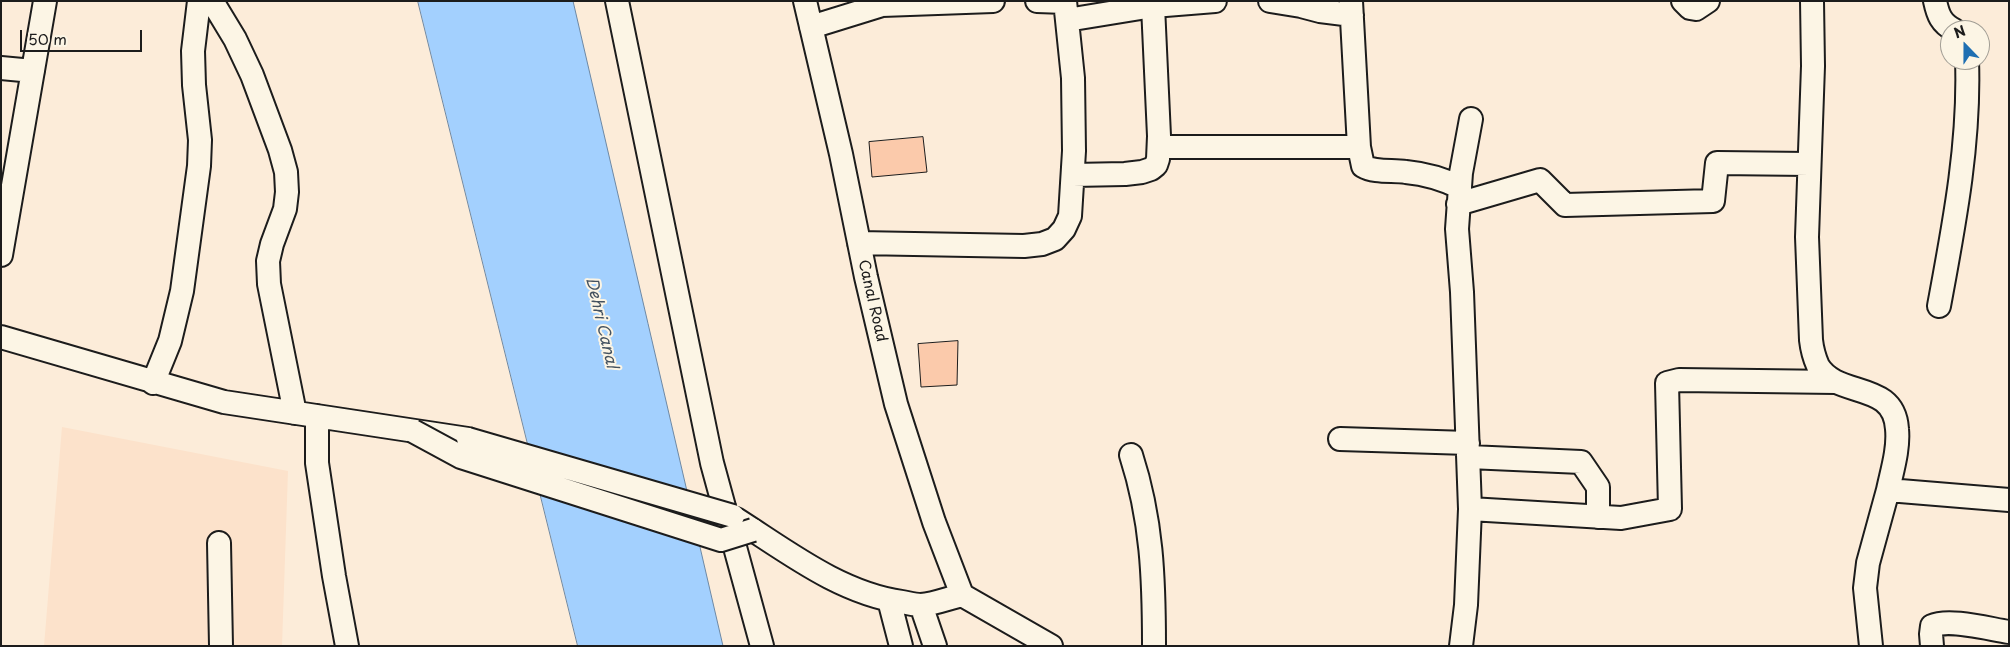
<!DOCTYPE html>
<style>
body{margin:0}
#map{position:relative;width:2010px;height:647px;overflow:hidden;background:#fcecd9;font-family:"Playpen Sans",sans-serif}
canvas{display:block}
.frame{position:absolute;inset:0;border:2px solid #1c1c1c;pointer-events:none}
.north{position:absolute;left:1940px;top:20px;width:50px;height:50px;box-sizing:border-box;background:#fcf5e5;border:1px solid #a29e95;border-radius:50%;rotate:338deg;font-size:14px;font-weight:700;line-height:20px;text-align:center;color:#1c1c1c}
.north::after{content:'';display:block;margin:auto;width:18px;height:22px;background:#1f6fb2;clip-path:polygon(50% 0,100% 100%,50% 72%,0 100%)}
.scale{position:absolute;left:20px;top:30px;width:122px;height:22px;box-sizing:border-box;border:2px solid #1c1c1c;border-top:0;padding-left:6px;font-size:15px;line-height:18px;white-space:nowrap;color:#1c1c1c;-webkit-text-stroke:4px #fcf5e5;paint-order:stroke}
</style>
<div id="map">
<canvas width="2010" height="647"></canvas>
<div class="frame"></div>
<div class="north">N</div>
<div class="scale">50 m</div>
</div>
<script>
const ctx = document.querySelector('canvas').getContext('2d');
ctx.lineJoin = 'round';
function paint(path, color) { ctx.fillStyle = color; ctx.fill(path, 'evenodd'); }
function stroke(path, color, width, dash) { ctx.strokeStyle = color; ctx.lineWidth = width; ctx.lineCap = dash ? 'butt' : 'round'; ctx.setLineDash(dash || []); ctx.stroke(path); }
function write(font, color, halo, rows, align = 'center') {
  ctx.font = font + ' "Playpen Sans",sans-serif'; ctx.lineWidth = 4; ctx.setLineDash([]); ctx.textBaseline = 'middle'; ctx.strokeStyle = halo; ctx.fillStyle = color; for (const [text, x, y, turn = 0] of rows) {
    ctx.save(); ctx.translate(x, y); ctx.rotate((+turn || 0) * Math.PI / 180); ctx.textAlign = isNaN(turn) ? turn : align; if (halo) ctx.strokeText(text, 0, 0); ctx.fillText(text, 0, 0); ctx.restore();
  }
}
const built = new Path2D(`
 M62 427 288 471 282 646H44Z`);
const water = new Path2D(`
 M418 1H573L723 646H578Z`);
const building = new Path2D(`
 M923 137 927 172 872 177 869 142Z
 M958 341 957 385 921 387 918 344Z`);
const minor = new Path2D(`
 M212 1 235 39 252 75 280 150 286 172 287 192 285 209 272 244 268 261 269 284 295 413
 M617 1 712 463 762 646
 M805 1 841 154 866 277 896 404 934 522 962 595
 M1037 1 1065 2
 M1270 1 1301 6 1320 11 1352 15
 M1351 1 1359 147 1363 166C1375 173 1392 170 1406 172 1426 174 1441 178 1459 187
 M1683 1 1690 8 1696 9 1708 1
 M1812 1 1813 66 1807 237 1811 340C1812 349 1814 357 1818 366 1838 399 1894 380 1897 429 1899 449 1892 471 1888 490L2009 500
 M1935 1C1938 15 1941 23 1954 30
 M1067 20 1153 6 1215 1
 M811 27 882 5 993 1
 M1 68 33 71
 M1159 147H1359
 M1073 175 1125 174 1142 172 1151 169 1156 165 1158 159 1159 136 1153 6
 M1458 204 1540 180 1565 205 1713 201 1717 163 1809 164
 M859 243 1024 246 1042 244 1055 239 1064 229 1070 216 1074 151 1073 78 1065 1
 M1 255 45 1
 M1939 306C1954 225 1970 143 1967 60
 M1 337 224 402 468 439
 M153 383 170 341 182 291 199 166 200 140 194 85 193 51 199 1
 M317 416V463L334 576 347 646
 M1340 439 1468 443
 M1131 455C1152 520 1154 578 1154 646
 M1469 457 1581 462 1598 487V517
 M1470 509 1621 518 1670 509 1667 383 1679 380 1836 382
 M736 519C788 552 840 593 902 602 908 603 915 605 921 605 934 604 949 598 962 595L1051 646
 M219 543 221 646
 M889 600 901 646
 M921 605 935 646
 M1461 646 1466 605 1470 509 1462 292 1457 229 1461 173 1471 119
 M1871 646 1865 588 1868 563 1888 490
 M1932 646 1931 634 1932 626C1949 618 1989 629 2009 632`);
const minorBridge = new Path2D(`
 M413 431 461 457 721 540 753 530
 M468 439 733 516`);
const streetNames = [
 ["Canal Road",872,301,77]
];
const waterNames = [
 ["Dehri Canal",601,323,77]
];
paint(built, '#fce2cb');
paint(water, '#a3d0fe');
stroke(water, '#6d88a4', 1);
paint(building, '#fbcaab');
stroke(building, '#1c1c1c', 1);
stroke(minor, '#1c1c1c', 26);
stroke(minor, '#fcf5e5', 22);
stroke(minorBridge, '#1c1c1c', 26, []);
stroke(minorBridge, '#fcf5e5', 22);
write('15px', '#1c1c1c', '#fcf5e5', streetNames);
write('italic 16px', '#445260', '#fcf5e5', waterNames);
</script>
